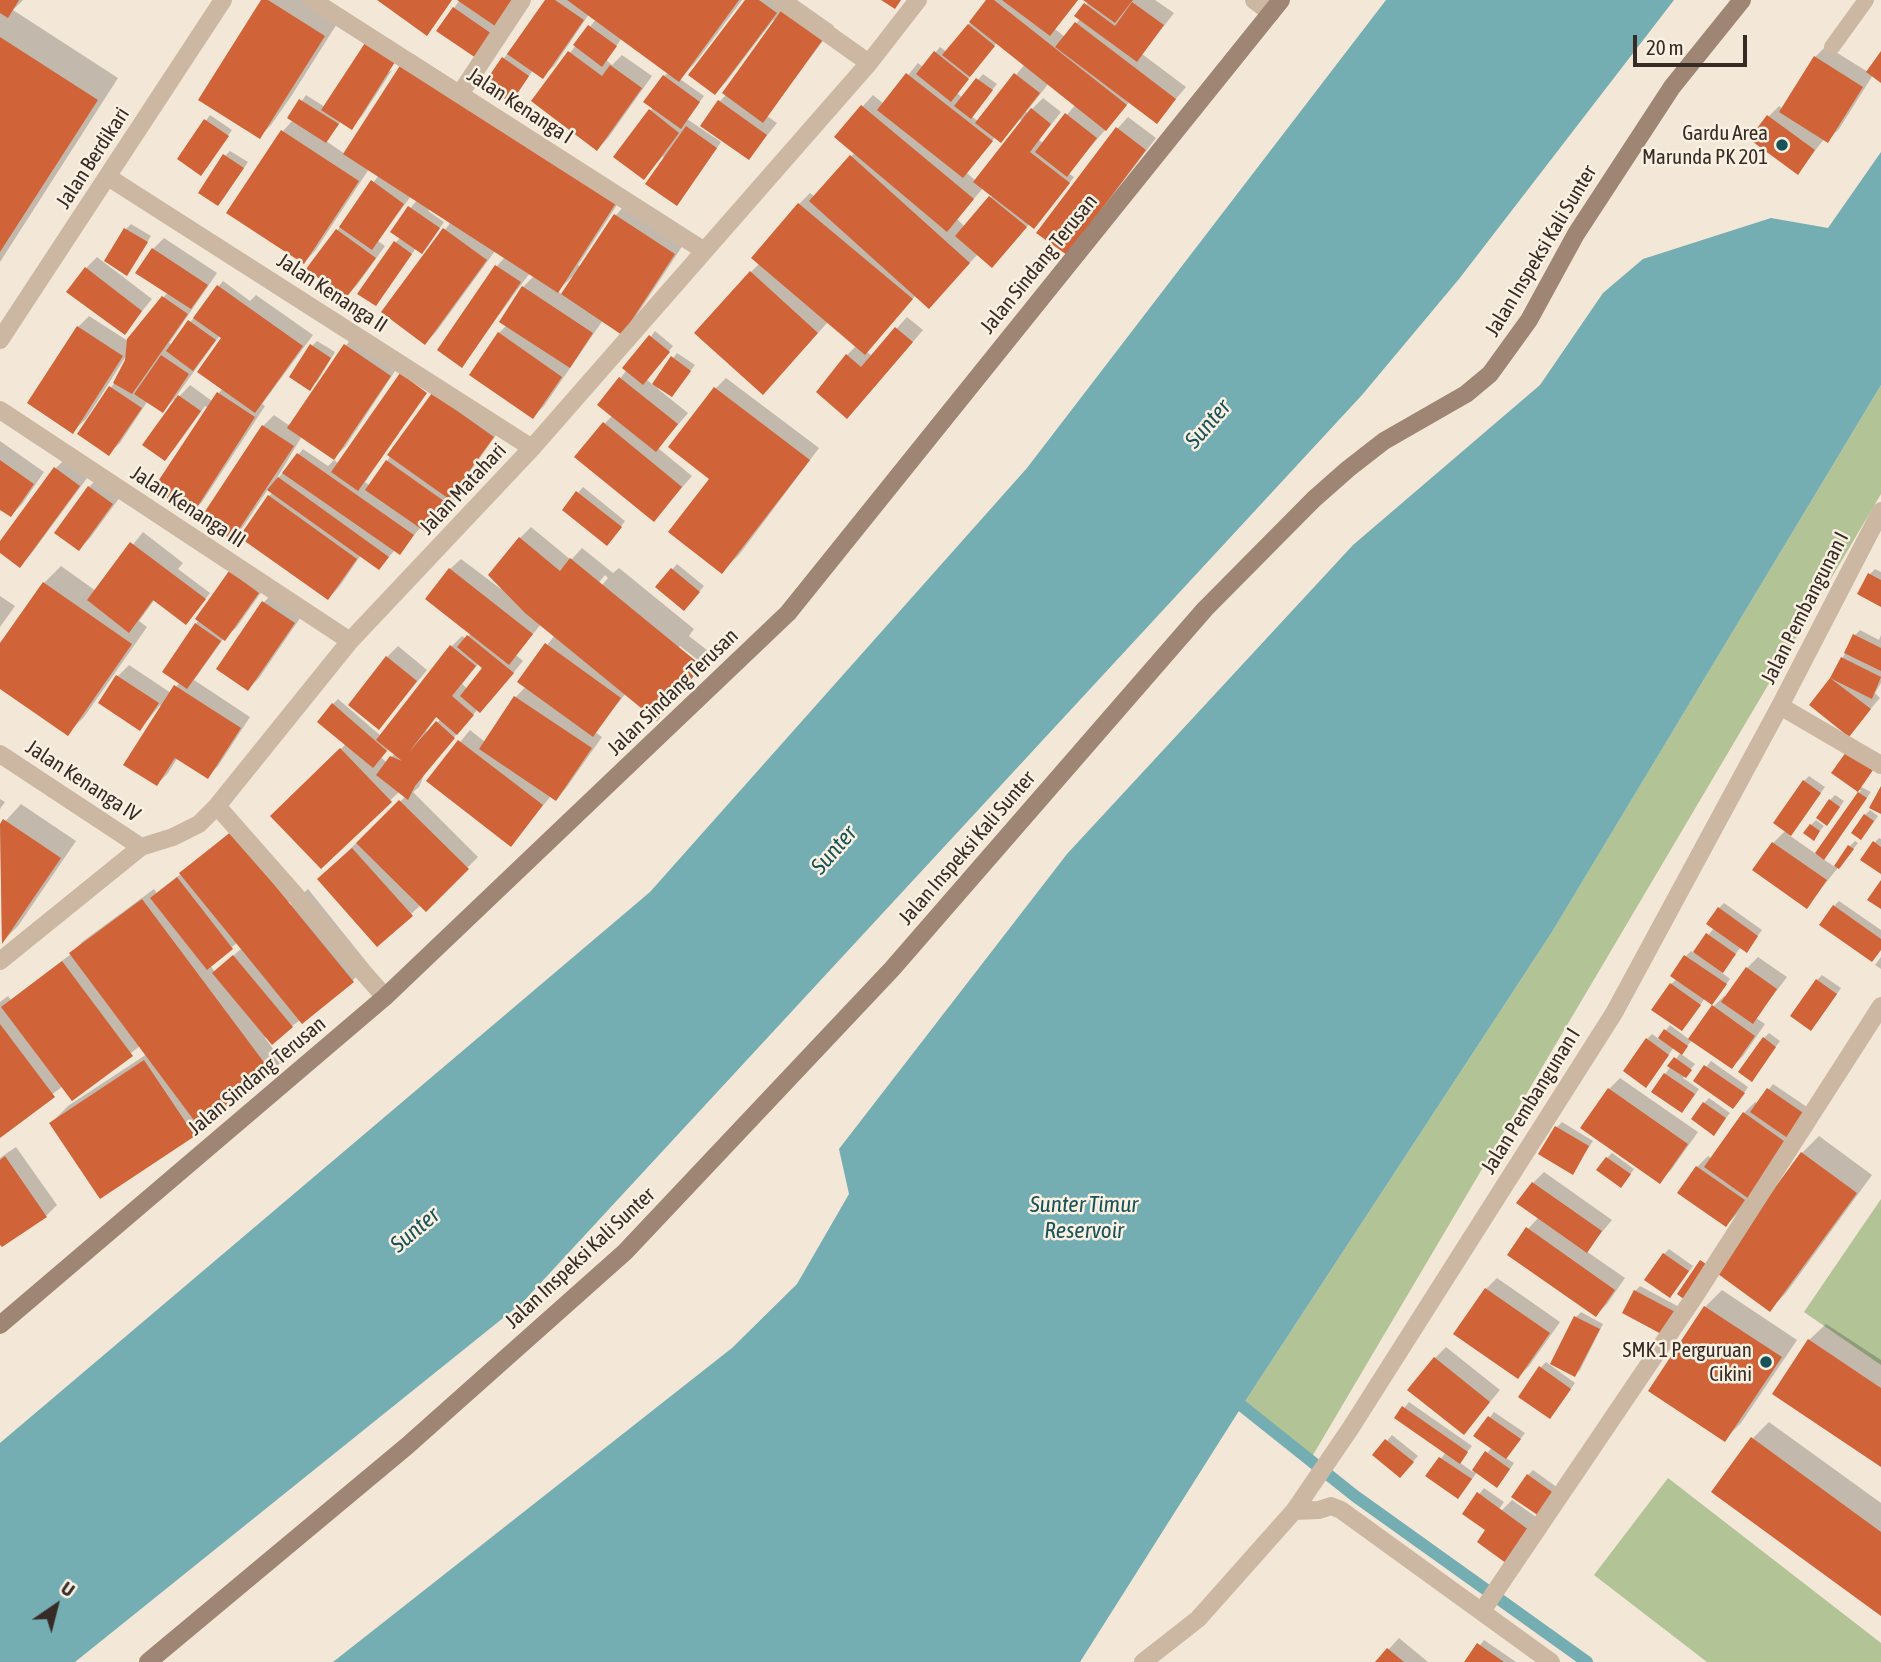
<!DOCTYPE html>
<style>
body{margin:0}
#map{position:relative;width:1881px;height:1662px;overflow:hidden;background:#f3e7d7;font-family:"Asap Condensed",sans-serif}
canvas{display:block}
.north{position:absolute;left:21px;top:1571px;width:70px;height:70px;-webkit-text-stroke:5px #faf1e3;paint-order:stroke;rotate:35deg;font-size:19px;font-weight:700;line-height:28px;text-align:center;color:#362b25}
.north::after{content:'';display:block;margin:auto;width:24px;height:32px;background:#362b25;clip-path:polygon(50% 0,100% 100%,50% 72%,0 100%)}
.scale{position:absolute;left:1633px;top:35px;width:114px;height:32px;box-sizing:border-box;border:4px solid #362b25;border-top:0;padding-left:9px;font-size:21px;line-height:24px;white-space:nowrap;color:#362b25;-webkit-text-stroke:5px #faf1e3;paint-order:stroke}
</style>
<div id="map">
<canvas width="1881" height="1662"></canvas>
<div class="north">U</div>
<div class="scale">20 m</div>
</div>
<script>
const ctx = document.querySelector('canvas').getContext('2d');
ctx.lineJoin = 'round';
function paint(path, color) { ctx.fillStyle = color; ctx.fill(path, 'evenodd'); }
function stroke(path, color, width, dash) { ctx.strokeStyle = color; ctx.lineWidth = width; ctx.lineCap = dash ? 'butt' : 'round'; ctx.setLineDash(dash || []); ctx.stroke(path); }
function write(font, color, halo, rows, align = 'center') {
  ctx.font = font + ' "Asap Condensed",sans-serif'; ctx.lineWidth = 5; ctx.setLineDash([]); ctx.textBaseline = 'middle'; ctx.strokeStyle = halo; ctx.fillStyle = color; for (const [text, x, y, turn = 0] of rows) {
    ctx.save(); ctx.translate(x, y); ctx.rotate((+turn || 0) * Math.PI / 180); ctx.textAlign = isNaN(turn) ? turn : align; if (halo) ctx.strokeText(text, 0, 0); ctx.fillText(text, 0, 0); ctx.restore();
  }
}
const green = new Path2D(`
 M1881 385V494L1310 1460 1242 1406 1552 932Z
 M1881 1199V1365L1804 1312Z
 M1668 1478 1881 1643V1662H1707L1594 1575Z`);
const water = new Path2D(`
 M1386 0H1674L1459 279 1362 395 523 1302 75 1662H0V1443L650 892 1027 468Z
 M1881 152V385L1552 932 1242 1406 1080 1662H333L732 1348 797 1284 849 1194 839 1149 1067 854 1353 545 1540 385 1603 293 1643 259 1771 218 1828 228Z`);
const shadow = new Path2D(`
 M0 0H23L13 10 118 78 0 262Z
 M263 0H310L340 19 292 95 271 125 260 136Z
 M460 0 509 15 481 50 454 8Z
 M547 0H742L695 63 680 79 704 96 687 119 721 142 681 199 663 156 643 178 650 111 654 107 664 76 669 72 622 38 606 60 612 65 622 55 652 76 608 138 597 149 533 101 596 19 589 14 554 66 543 76 533 70 515 96 485 84Z
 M747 0H797L834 26 767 116 777 123 749 158 719 102 727 94 775 22 773 20 726 82 715 93Z
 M988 0H1078L1055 29 1065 37 1080 19 1088 2 1086 0H1155L1174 13 1142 54 1186 87 1157 121 1130 101 1068 173 1074 177 1039 222 1030 223 1003 254H978L939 296 916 295 866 351 872 356 907 317 923 330 858 406 847 355 856 346 828 322 779 376 751 272 759 264 753 258 799 204 810 193 815 197 855 152 836 137 863 106 873 95 884 104 918 63 923 67 940 47 947 52ZM997 42 1025 64 978 121 971 116 997 84 983 74 963 98 957 93ZM1049 83 1076 104 1043 143 1039 140 1061 112 1043 98 1028 113 1026 112ZM1020 119 1022 121 976 181 967 173 995 137 1011 130ZM983 188 993 195 965 227 957 219Z
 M1826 46 1868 72 1881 54V81L1873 75 1839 129 1828 140 1825 138 1798 172 1768 117 1779 106 1783 109 1815 57Z
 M413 54 626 191 578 265 581 267 616 215 626 204 685 242 632 322 621 333 603 320 544 406 533 417 499 333 507 325 520 292 517 290 462 366 468 308 497 266 505 257 495 251 436 332 425 343 383 312 451 222 430 209 428 211 444 222 427 247 416 248 380 299 396 242 401 237 392 231 417 200 411 196 378 241 385 246 357 285 346 296 309 268 379 175 369 169 315 251 304 262 229 212 283 131 293 120 290 118 306 95 325 107 392 70 362 116 351 127 341 121 326 141 345 154 402 65ZM530 273 534 276 519 291 517 290ZM574 275 563 295 557 291Z
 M210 115 232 130 201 174 179 158Z
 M1128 117 1156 138 1077 242 1118 128Z
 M230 151 248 162 223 199 225 156Z
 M131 224 151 236 127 274 126 229Z
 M164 238 217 273 169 343 172 345 223 281 250 301 256 295 313 335 262 404 265 406 202 502 191 513 208 408 205 406 175 448 164 459 176 401 174 399 163 411 147 402 120 443 109 453 79 433 115 382 127 361 128 353 86 419 73 431 78 327 89 316 128 341 168 292 153 249ZM220 335 223 337V388L212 401 190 385 177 399 175 398Z
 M97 257 152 299 124 333 86 268Z
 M655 331 673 346 646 379 653 385 677 353 695 365 672 395 659 387 658 389 688 413 658 448 692 476 654 520 604 424 613 415 620 379Z
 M350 340 395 371 345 447 334 458 302 436 274 483 303 449 328 466 334 460 339 464 399 433 365 482 370 486 431 397 503 425 460 486 449 496 455 500 430 533 421 527 399 553 395 550 379 568 361 555 339 587 328 598 269 496 273 492 268 489 243 527 232 538 263 426 274 415 290 426Z
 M317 341 335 352 318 380 310 388 312 346Z
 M726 378 819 448 739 555 722 571 712 478 715 389Z
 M0 441 44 472 22 504 11 515 0 508Z
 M67 457 90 474 31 554 20 565 0 551V544L56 468Z
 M100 476 123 493 90 538 79 549 89 487Z
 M583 487 625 521 612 539 564 509Z
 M531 527 571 560 582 548 613 573 619 568 694 629 689 636 712 654 703 664 680 646 626 693 595 732 602 737 566 788 556 799 551 796 511 844 428 781 470 730 485 742 516 697 526 686 519 682 555 635 541 624 516 655 523 661 491 700 480 711 478 709 464 725 425 773 419 787 413 792 478 857 426 909 421 905 377 944 330 868 406 796 400 791 321 867 272 816 346 744 333 704 338 699 381 736 451 647 462 636 466 639 471 633 450 569 461 559 501 589 520 538ZM605 575 608 578 567 627 564 625ZM479 663 485 668 468 689 462 684ZM437 716 441 719 428 733 426 731ZM389 748 395 753 387 763 381 757Z
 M143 532 183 563 178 569 210 593 191 618 155 599 139 621 147 627 84 717 67 734 0 687V646L44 583 61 566 96 591Z
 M677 564 704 586 689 604 657 587Z
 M1875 569 1881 572V605L1870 574Z
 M231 572 269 581 236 628 224 638 194 680 250 717 218 766 207 777 178 757 168 773 157 784 162 707 160 705 140 729 118 676 129 665 171 693 180 682 164 671Z
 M275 591 305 611 259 678 248 689 218 668 264 602Z
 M0 596 15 606 0 627Z
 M1860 630 1879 640 1881 635V683L1875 693 1880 698 1849 734 1811 705 1831 679 1855 635Z
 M398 646 427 670 379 728 387 657Z
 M1809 776 1825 787 1789 835 1816 854 1861 790H1858L1861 787 1871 792 1823 859 1835 867 1850 846 1855 841 1858 843 1807 906 1755 869 1773 843 1786 830 1804 781Z
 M1835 795 1844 801 1832 818 1830 800Z
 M0 799 5 802 0 809Z
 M21 804 76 841 18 926 2 942 0 827Z
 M1870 810 1878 816 1866 833 1865 815Z
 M1816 820 1824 826 1818 833 1811 825Z
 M242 822 300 892 288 903V908L308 889 369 965 352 981 292 1026 265 1038 282 1061 271 1072 210 1117 194 1135 101 1197 51 1123 68 1106 147 1054 140 1046 72 1099 63 1086 0 1135V1002L8 996 11 1000 71 954 82 942 154 889 157 894ZM238 942 242 948 215 972 210 965Z
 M1879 838 1881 839V872L1874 843Z
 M1839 901 1881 930V949L1834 906Z
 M1724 903 1762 930 1751 945 1741 947 1721 972 1730 979 1717 998H1705L1687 1024 1671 984 1677 979 1672 975 1686 956 1691 951 1694 953 1714 928 1719 908Z
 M1758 957 1787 977 1756 1018 1765 1024 1743 1056 1732 1067 1692 1040 1681 1054 1695 1064 1683 1078 1699 1089 1687 1106 1653 1091 1681 1052 1674 1047 1651 1080 1647 1039 1652 1034 1659 1039 1670 1025 1690 1040 1713 1007 1724 996 1727 997 1747 968Z
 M1881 957V969L1875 965Z
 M1822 975 1841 988 1816 1024 1817 980Z
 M1769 1033 1780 1041 1756 1074 1764 1038Z
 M1711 1061 1748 1087 1738 1102 1696 1080Z
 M1620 1078 1698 1132 1671 1170 1660 1181 1609 1089Z
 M1773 1084 1813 1111 1737 1214 1726 1225 1679 1192 1697 1167 1708 1156 1712 1159 1744 1113 1755 1102 1758 1104Z
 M1709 1098 1730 1113 1718 1128 1704 1103Z
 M1562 1122 1593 1141 1572 1172 1557 1127Z
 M1819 1136 1872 1175 1786 1293 1770 1309 1716 1271 1802 1153Z
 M16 1147 57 1205 46 1216 0 1241V1158Z
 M1612 1153 1634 1169 1626 1180 1607 1158Z
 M1544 1172 1612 1220 1586 1251 1625 1278 1607 1304 1596 1315 1528 1229 1539 1217 1533 1183Z
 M1669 1249 1693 1266 1675 1291 1664 1254Z
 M1497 1278 1560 1322 1529 1366 1518 1377 1455 1333 1486 1289Z
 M1640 1286 1683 1309 1667 1334 1635 1291Z
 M1722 1290 1797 1340 1741 1423 1724 1440 1650 1390 1705 1307Z
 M1581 1312 1603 1324 1580 1370 1575 1375 1576 1317Z
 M1826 1324 1881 1360V1465L1809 1340Z
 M1446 1347 1500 1390 1464 1433 1435 1358Z
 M1546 1362 1575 1383 1555 1412 1541 1367Z
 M1409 1402 1472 1446 1459 1462 1473 1472 1492 1447 1476 1436 1494 1412 1525 1433 1506 1458 1514 1463 1502 1481 1477 1472 1463 1492 1428 1476 1446 1452 1397 1417Z
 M1769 1422 1881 1503V1614L1753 1438Z
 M1392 1435 1418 1456 1405 1471 1375 1455Z
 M1533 1470 1558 1488 1543 1509 1528 1475Z
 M1484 1488 1504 1502 1497 1512 1498 1514 1512 1500 1543 1522 1521 1553 1494 1521 1464 1514Z
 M1399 1638 1428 1662H1377Z
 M1484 1640 1516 1662H1467Z`);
const stream = new Path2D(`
 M1242 1406 1355 1496 1587 1662`);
const building = new Path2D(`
 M0 0H19L8 18 0 13Z
 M261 0H268L325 36 260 139 198 100Z
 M377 0H452L427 36Z
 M457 0H515L498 28Z
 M545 0H555L584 20 543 79 507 54Z
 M567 0H739L679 82Z
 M745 0H759L777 13 715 95 688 75Z
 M881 0H901L895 9Z
 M986 0H994L1127 105 1106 131 969 22Z
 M1002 0H1078L1050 36Z
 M1083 0H1133L1115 23Z
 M1132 2 1164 25 1137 62 1074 16 1084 3 1115 26Z
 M453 7 492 34 476 58 436 31Z
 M783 8 824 38 763 123 722 93Z
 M1075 22 1176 99 1157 124 1055 47Z
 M968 24 995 46 970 77 942 55Z
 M588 25 617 46 602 67 573 45Z
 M0 37 98 100 0 252Z
 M365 43 395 62 352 130 321 110Z
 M568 51 602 76 610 65 642 88 597 151 531 101Z
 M934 51 969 79 951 102 916 74Z
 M1881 51V83L1866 72Z
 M1814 56 1863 87 1828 143 1779 112Z
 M502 57 529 76 511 103 483 85Z
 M401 64 616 203 558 293 343 154Z
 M906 73 993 141 963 178 877 110Z
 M1014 73 1040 93 1001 143 975 123Z
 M663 75 700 102 681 129 643 102Z
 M976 78 993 90 971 119 954 106Z
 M299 99 339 124 326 143 287 118Z
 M718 100 767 135 749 160 700 126Z
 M861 105 974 199 947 232 834 137Z
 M1031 108 1051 124 1030 152 1070 183 1034 229 973 182Z
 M649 109 679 133 644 180 613 157Z
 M1065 113 1097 138 1067 177 1035 152Z
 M1767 115 1815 150 1798 175 1749 139Z
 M204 119 229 136 201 176 177 159Z
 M686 126 717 148 677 206 645 184Z
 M1116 127 1146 150 1067 255 1036 233Z
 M281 130 359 181 304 264 226 213Z
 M223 154 244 168 218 206 198 193Z
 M850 155 970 263 929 309 809 201Z
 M371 180 404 204 372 250 339 227Z
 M989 196 1027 227 992 268 955 236Z
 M798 203 913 299 865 355 751 258Z
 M408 206 440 228 422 254 390 232Z
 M614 214 675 254 622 335 561 294Z
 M124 228 148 242 127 276 104 261Z
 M443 228 487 260 425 345 381 312Z
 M336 229 376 258 346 298 306 269Z
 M394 241 412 254 376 306 357 294Z
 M152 248 208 285 191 309 135 273Z
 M495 265 521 282 462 368 437 350Z
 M85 267 142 311 125 335 66 292Z
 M750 271 818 333 763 395 694 333Z
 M217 285 303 346 255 413 197 372 221 338 193 318Z
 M522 286 593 333 570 368 499 322Z
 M162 296 188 314 132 394 113 383 125 360 127 339Z
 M188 320 216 340 193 371 166 351Z
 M77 326 123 356 73 434 27 403Z
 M895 327 913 342 847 419 816 392 846 354 861 367Z
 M498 332 562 377 533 419 469 375Z
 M649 335 670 352 643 385 622 368Z
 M310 344 331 358 310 391 289 377Z
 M344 344 391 376 334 460 287 428Z
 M161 355 189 374 163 413 134 394Z
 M671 356 691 371 672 397 652 384Z
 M400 373 427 393 358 491 331 472Z
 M619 377 678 424 656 452 597 405Z
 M109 386 142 408 109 456 77 434Z
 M714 387 810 460 722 574 668 532 709 479 668 447Z
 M217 392 255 417 192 515 153 489Z
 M432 393 494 437 449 499 387 455Z
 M178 395 201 411 165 461 142 445Z
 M603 422 682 487 654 522 574 457Z
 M262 425 294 446 232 540 200 519Z
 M297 453 414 535 400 555 282 473Z
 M0 460 34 484 11 517 0 510Z
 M386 460 451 506 430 535 365 490Z
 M54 467 80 486 20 568 0 553V541Z
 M278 477 389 557 379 570 267 490Z
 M88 486 113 504 79 551 54 533Z
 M576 491 622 527 607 546 562 510Z
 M268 495 357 559 328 600 239 537Z
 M519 537 560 571 570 558 702 666 657 721 525 613 488 575Z
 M130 542 206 599 186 625 153 600 129 633 87 600Z
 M449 568 533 634 509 665 425 599Z
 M671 568 700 592 684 611 655 587Z
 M229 571 259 593 225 641 195 619Z
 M1868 573 1881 580V607L1857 594Z
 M43 582 132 644 68 736 0 689V643Z
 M262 601 295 623 248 691 216 669Z
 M195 623 221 641 187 689 162 672Z
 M1853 634 1881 648V671L1844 653Z
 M467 635 514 673 480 713 460 696 482 668 457 647Z
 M545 643 621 698 593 737 517 682Z
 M450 645 476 666 452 696 474 715 457 735 436 717 409 752 436 721 455 738 415 786 408 800 376 775 390 756 402 761 376 740Z
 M386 656 417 681 379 730 348 705Z
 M1841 657 1881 677 1872 699 1830 678 1871 709 1849 737 1809 705 1830 678Z
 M116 675 159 703 140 731 98 703Z
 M174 685 241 728 208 779 175 758 157 786 123 765Z
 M514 696 592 748 556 801 479 749Z
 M332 703 387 751 373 768 317 722Z
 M458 740 543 805 511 847 426 781Z
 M340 748 392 802 321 869 270 816Z
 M1849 748 1875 767 1858 792 1867 798 1824 860 1815 853 1858 792 1831 773Z
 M1803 780 1821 793 1791 836 1773 823Z
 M1881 786V814L1869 808Z
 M1829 799 1840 807 1827 826 1816 818Z
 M399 800 469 869 426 912 356 843Z
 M1864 814 1874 821 1861 840 1851 833Z
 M3 819 61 858 2 944 0 824Z
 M1810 824 1820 831 1814 841 1803 833Z
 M231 832 354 982 302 1024 179 873Z
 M1873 841 1881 847V874L1860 860Z
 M1772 842 1827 880 1807 909 1752 870Z
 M1848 845 1854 849 1839 869 1834 866Z
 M352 848 413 916 377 947 317 879Z
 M177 877 233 949 207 970 150 898Z
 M1881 880V909L1867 900Z
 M142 899 272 1073 199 1127 69 953Z
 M1833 905 1881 939V950L1872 962 1819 925Z
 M1718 907 1758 936 1747 953 1706 924Z
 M1706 933 1736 954 1723 973 1693 952Z
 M233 955 293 1027 272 1045 212 973Z
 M1684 955 1727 984 1712 1005 1755 1036 1732 1069 1688 1039 1712 1005 1670 976Z
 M62 961 133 1056 72 1101 1 1007Z
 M1746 967 1777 989 1753 1024 1721 1002Z
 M1816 979 1837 994 1811 1031 1790 1016Z
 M1670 983 1701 1005 1682 1031 1651 1010Z
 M0 1024 55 1097 0 1138Z
 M1664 1029 1688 1046 1682 1055 1658 1038Z
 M1763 1037 1776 1047 1752 1082 1738 1072Z
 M1646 1038 1669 1055 1646 1088 1623 1071Z
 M1674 1057 1692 1070 1686 1078 1667 1066Z
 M144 1060 195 1136 100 1199 49 1123Z
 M1704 1065 1745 1093 1733 1109 1693 1081Z
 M1664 1073 1695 1094 1682 1113 1651 1092Z
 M1608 1088 1688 1144 1660 1184 1580 1128Z
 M1767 1088 1809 1117 1792 1141 1750 1112Z
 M1703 1102 1726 1118 1714 1136 1691 1119Z
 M1743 1112 1791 1146 1752 1201 1704 1167Z
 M1555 1126 1589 1146 1573 1175 1538 1154Z
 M1801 1152 1857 1193 1770 1312 1714 1271Z
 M5 1156 47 1217 2 1247 0 1245V1160Z
 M1606 1157 1631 1174 1621 1188 1596 1170Z
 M1696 1166 1745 1200 1726 1227 1677 1193Z
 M1532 1182 1602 1231 1587 1253 1516 1203Z
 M1526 1227 1615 1290 1596 1317 1507 1255Z
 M1663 1253 1689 1271 1670 1298 1644 1280Z
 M1700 1260 1712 1268 1689 1303 1677 1294Z
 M1485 1288 1550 1333 1518 1379 1453 1334Z
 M1634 1290 1679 1314 1667 1337 1622 1313Z
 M1704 1306 1782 1357 1725 1442 1648 1391Z
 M1574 1316 1600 1329 1575 1377 1550 1364Z
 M1808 1339 1881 1388V1467L1772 1394Z
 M1434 1357 1490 1402 1464 1435 1407 1390Z
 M1539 1366 1571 1389 1550 1419 1518 1397Z
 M1402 1406 1468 1452 1460 1464 1394 1418Z
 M1488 1416 1521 1439 1506 1459 1473 1436Z
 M1751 1437 1881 1532V1616L1711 1492Z
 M1385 1439 1414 1462 1400 1478 1372 1455Z
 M1485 1451 1510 1469 1497 1488 1472 1470Z
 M1439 1457 1472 1479 1458 1499 1425 1476Z
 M1527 1474 1555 1494 1539 1516 1511 1497Z
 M1477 1492 1533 1533 1510 1566 1477 1542 1485 1530 1462 1514Z
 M1477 1643 1504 1662H1464Z
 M1387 1648 1404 1662H1375Z`);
const lane = new Path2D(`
 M1832 47 1866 0`);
const street = new Path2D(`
 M312 0 703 250
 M780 0 869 63
 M1254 0 1271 13
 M460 94 522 0
 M108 177 532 448
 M0 340 223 0
 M0 410 350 641
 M1780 706 1881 765
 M0 754 141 847
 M217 806 385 997
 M0 961 141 847 173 837 199 824 217 806 350 641 532 448 869 63 918 0
 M1294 1511 1319 1510 1331 1506 1341 1510 1551 1662
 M1482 1611 1695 1296 1881 1006
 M1143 1662 1198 1619 1294 1511 1350 1429 1614 1013 1780 706 1881 511`);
const secondary = new Path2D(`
 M0 1325 385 997 788 613 1281 0
 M148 1662 407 1446 625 1252 892 969 1205 609 1314 499 1348 469 1384 441 1466 394 1490 374 1529 320 1576 234 1672 87 1742 0`);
const markers = [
 [1782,145,7,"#18535a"],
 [1766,1362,7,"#18535a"]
];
const streetNames = [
 ["Jalan Kenanga I",520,106,33],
 ["Jalan Berdikari",93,158,-57],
 ["Jalan Inspeksi Kali Sunter",1541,251,-59],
 ["Jalan Sindang Terusan",1039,264,-51],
 ["Jalan Kenanga II",332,293,33],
 ["Jalan Matahari",463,489,-47],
 ["Jalan Kenanga III",188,507,33],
 ["Jalan Pembangunan I",1805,608,-63],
 ["Jalan Sindang Terusan",673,692,-44],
 ["Jalan Kenanga IV",83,781,33],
 ["Jalan Inspeksi Kali Sunter",967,848,-49],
 ["Jalan Sindang Terusan",257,1076,-40],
 ["Jalan Pembangunan I",1531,1101,-58],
 ["Jalan Inspeksi Kali Sunter",580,1258,-43]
];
const poiNames = [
 ["Gardu Area",1768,133],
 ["Marunda PK 201",1768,157],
 ["SMK 1 Perguruan",1752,1350],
 ["Cikini",1752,1374]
];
const waterNames = [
 ["Sunter",1208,424,-49],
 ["Sunter",834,850,-49],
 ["Sunter Timur",1084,1205],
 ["Reservoir",1084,1231],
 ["Sunter",415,1230,-40]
];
paint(green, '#b2c396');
paint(water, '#74adb2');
paint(shadow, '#0003');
stroke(stream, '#74adb2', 12);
paint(building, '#d06438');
stroke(lane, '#ccb7a2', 16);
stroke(street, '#ccb7a2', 18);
stroke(secondary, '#9f8573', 18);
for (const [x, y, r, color] of markers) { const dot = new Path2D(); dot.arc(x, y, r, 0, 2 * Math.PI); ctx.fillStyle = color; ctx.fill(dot); stroke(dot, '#faf1e3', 2.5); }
write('21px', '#362b25', '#faf1e3', streetNames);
write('21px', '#362b25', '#faf1e3', poiNames, 'right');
write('italic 23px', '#18535a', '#faf1e3', waterNames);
</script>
